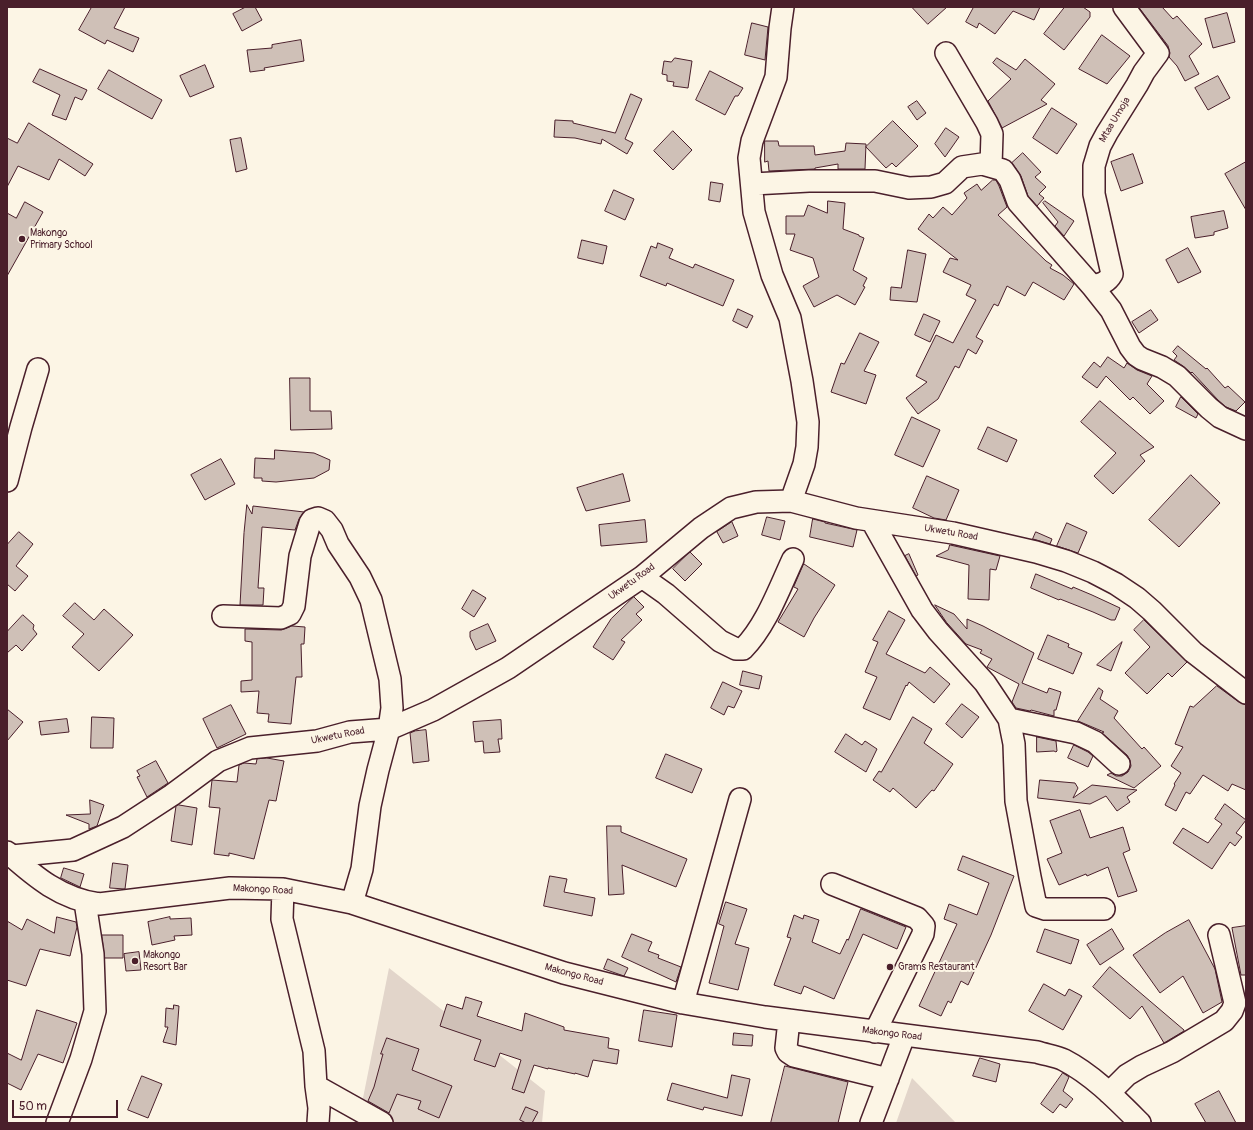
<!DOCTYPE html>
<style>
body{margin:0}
#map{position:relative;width:1253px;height:1130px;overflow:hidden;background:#fcf5e5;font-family:Pangolin,sans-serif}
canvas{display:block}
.frame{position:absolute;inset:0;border:8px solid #4a1f2b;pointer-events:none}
.scale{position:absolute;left:12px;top:1100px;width:106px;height:18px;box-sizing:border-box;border:2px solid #4a1f2b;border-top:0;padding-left:5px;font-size:12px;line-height:14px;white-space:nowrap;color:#4a1f2b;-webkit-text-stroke:3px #fcf5e5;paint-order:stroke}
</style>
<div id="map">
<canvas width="1253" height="1130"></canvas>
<div class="frame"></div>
<div class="scale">50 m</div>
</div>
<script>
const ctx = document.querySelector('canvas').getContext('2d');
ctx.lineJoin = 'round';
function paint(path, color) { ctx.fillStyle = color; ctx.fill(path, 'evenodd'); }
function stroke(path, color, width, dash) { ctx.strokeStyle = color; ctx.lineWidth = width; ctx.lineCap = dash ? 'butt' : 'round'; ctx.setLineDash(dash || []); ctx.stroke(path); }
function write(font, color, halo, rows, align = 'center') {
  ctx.font = font + ' Pangolin,sans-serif'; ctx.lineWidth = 4; ctx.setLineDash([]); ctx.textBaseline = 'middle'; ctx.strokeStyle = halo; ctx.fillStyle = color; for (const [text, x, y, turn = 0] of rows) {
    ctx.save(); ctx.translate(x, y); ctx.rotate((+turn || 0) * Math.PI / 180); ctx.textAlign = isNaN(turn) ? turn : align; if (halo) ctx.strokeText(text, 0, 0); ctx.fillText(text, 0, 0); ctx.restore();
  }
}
const green = new Path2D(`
 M389 968 545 1091 542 1123H358Z
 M912 1078 956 1123H896Z`);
const building = new Path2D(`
 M92 7H125L114 28 139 38 133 52 107 40 105 44 79 30Z
 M246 7H255L262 20 242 31 233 14Z
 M912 7H947L928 24Z
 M974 7H1040L1034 20 1013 11 995 34 979 23 977 28 966 22Z
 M1065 7H1083L1090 12V17L1064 50 1044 34Z
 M1139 7H1162L1173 19 1177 16 1202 44 1189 56 1199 74 1185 81 1177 66 1169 57 1170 53 1168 46Z
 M1227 13 1235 42 1213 48 1205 19Z
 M752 23 768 27 765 60 745 55Z
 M1102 35 1130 56 1107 84 1079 69Z
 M301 40 304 61 264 68 265 70 250 72 247 50 272 48V45Z
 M675 58 692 61 688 88 673 86 674 82 667 81V75L662 74 664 61 671 62Z
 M997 58 1016 70 1025 59 1055 84 1041 100 1047 104 1002 128 988 101 1011 79 993 63Z
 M205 65 214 87 190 97 180 76Z
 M40 69 87 90 82 100 75 97 66 120 52 115 60 95 33 82Z
 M109 70 162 100 152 119 98 89Z
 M710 71 743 88 738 96H735L725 115 696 100Z
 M1218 76 1230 98 1208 110 1195 88Z
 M631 94 642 99 625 139 633 143 627 154 602 139 601 144 575 138 554 137 555 120 573 121V123L615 133Z
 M917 101 926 113 917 120 908 107Z
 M1052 108 1077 124 1057 154 1033 138Z
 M893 121 918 146 896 167 892 163 886 168 866 147Z
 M29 123 93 164 85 176 59 159 49 180 18 166 7 187V138L17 143Z
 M946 128 959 137 945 157 935 144Z
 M673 131 692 150 673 170 654 151Z
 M241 138 247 169 236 172 230 140Z
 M765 141H778L779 146H814L815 155 845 151 846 143 866 144 865 169H838V164L815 168V169L769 171 768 161 765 162Z
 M1023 153 1041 172 1035 177 1046 187 1039 194 1044 198 1037 206 1028 196 1021 176 1012 163Z
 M1133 154 1143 183 1121 191 1111 162Z
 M1246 162V210L1225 174Z
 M993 180H996L999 186 1007 207 998 215 1046 261 1052 265 1050 268 1063 275 1074 284 1064 300 1033 282 1025 296 1007 286 998 306 994 304 976 337 983 341 976 354 968 349 959 368 955 366 938 399 918 414 906 398 927 382 916 376 936 335 953 343 976 300 966 295 971 285 943 272 950 258 958 260 918 229 929 214 933 218 943 207 952 215 967 198 964 193 977 184 981 190Z
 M711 182 723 184 720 202 709 200Z
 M614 190 634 199 625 220 605 211Z
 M828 201 845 203 843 229 859 235V236L864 238 853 270 867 278 863 286 865 287 855 305 837 295 814 307 803 286 819 277 813 258 790 250 795 234H786V216H804L808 205 827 213Z
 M1045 201 1074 221 1064 236 1055 226 1058 222 1043 203Z
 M25 202 43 212 7 276V213L16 218Z
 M1224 211 1228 228 1214 232V235L1195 238 1191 217Z
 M582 240 607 246 603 264 578 258Z
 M658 243 673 249 669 258 693 268 695 264 734 280 723 306 667 283 666 286 640 276 651 246 656 248Z
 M1188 248 1201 272 1178 283 1166 260Z
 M908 250 926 254 917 302 890 300 891 287 901 288Z
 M738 309 753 316 747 328 733 321Z
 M1151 310 1158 320 1139 333 1132 322Z
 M924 314 940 321 930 342 915 335Z
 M860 333 879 342 864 371 876 375 866 404 831 392 841 363 844 364Z
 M1178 346 1206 369 1207 368 1225 388 1228 386 1245 402 1236 411 1226 407 1218 400 1192 372 1191 373 1183 366 1174 360 1177 356 1173 352Z
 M1108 357 1124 368 1127 363 1137 370 1152 376 1147 384 1164 401 1150 414 1133 397 1130 400 1106 376 1097 388 1082 377 1094 362 1100 367Z
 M290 378H310V411H331L332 429 291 430Z
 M1181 397 1198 414 1196 418 1176 407Z
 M1100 401 1154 447 1140 455 1145 461 1113 494 1094 476 1116 453 1081 422Z
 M912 417 940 430 923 467 895 455Z
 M988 427 1017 440 1007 462 978 449Z
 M275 450 314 453 330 460 329 470 314 478 276 482 262 481V478H254L255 458 274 459Z
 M221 459 235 484 205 500 191 475Z
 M623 474 630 501 586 511 577 488Z
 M1191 475 1220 503 1179 547 1149 520Z
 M927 476 959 490 946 520 934 518 913 508Z
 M247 505 252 514 253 506 304 512 299 519 295 530 262 527 258 588H264L263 605H240L244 533Z
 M767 517 785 521 780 540 762 535Z
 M813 519 825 522V523L857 530 853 547 810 537Z
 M645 520 647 542 601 546 599 525Z
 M732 522 738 536 723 543 717 532Z
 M1067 523 1087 532 1078 553 1057 546Z
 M19 532 33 544 16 566 28 576 15 591 7 584V545Z
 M1036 532 1052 539 1050 544 1033 539Z
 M950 545 1000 556 996 570 990 569 989 600 968 599 969 565 936 556 948 550Z
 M690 552 702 564 685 581 673 569Z
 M909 554 918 575 916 576 905 556Z
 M804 564 835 585 814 618 804 637 778 622 798 589 794 587Z
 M1036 574 1072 589 1073 587 1092 595 1120 608 1115 620H1111L1093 612 1060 599 1059 600 1031 588Z
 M473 590 486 598 474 617 462 609Z
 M634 597 644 607 636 614 642 620 621 640 625 642 613 660 593 647 611 619Z
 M75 603 94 620 104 609 133 635 99 671 72 647 84 634 63 616Z
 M935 605 954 614 967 629V619L983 626 1034 653 1022 683 1047 693 1049 688 1061 692 1056 710H1054V716L1031 710 1030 711 1016 708 1012 702 1019 684 987 667 992 659 980 653 982 650 966 644 947 623Z
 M889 611 905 620 886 654 925 673 930 667 950 684 934 703 909 682 907 686 906 685 890 720 863 708 877 677 865 672 878 642 873 640Z
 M23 615 34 625 33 629 37 634 22 651 16 645 7 653V632Z
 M1144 620 1187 662 1172 677 1168 673 1147 694 1125 673 1150 647 1134 630Z
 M488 624 496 641 476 650 470 637V632Z
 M292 626 305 627 304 644H301L302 677H296L291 724 268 722 269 714 257 713 259 691 241 692V681L252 680V642L245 641V629L281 630Z
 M1048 635 1069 644 1068 647 1082 653 1073 674 1038 659Z
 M1122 642 1111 671 1097 665Z
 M743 671 762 676 759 689 740 685Z
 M723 682 742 691 734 708 728 706 724 715 711 708Z
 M1217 686 1239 702 1246 705V790L1232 784 1228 791 1203 775 1190 794 1186 792 1176 811 1165 805 1175 785 1174 784 1181 773 1171 766 1183 747 1175 744 1190 706 1193 707Z
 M1099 688 1103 691 1100 699 1118 711 1114 718 1142 749 1144 747 1161 766 1134 788 1107 775 1111 773 1116 776H1122L1128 772 1131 766 1130 760 1127 755 1102 733 1104 732 1078 721Z
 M962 704 979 717 962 738 946 724Z
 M231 705 246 734 217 748 203 719Z
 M7 709 23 722 7 741Z
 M92 717 114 718 113 748H91Z
 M913 717 932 729 924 743 953 764 934 791 932 790 916 808 893 788 890 792 873 780 879 771 881 772Z
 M67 719 69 732 41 735 39 722Z
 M501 720 502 739H498L500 752 484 753 483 741 475 742 473 722Z
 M426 730 429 761 413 763 410 733 415 731Z
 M846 734 862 745 865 741 877 749 866 772 835 752Z
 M1037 737 1056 741 1057 751 1056 752 1054 751 1037 752Z
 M1074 745 1088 752 1093 756 1088 767 1068 758Z
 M666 754 702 769 692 793 656 778Z
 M267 758 284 761 276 801 269 800 254 859 229 853V856L214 854 220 808 209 807 212 780 237 782 239 765 244 763 256 764 257 759Z
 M156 761 168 783 147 797 137 777 140 776 137 771Z
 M1040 780 1075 783 1078 788 1073 798 1092 785 1137 790 1127 797 1130 802 1117 811 1106 796 1090 804 1038 798Z
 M90 800 104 805 97 826 89 829V824L66 815 90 814Z
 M1225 804 1246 820 1236 833 1242 837 1235 846 1230 842 1212 869 1173 843 1183 828 1208 843 1222 824 1215 819Z
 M179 805 197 808 192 845 171 841 176 806Z
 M1080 810 1090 838 1123 827 1130 850 1123 853 1137 891 1118 897 1108 867 1087 876 1086 874 1059 885 1047 859 1062 853 1050 821Z
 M607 826H621V832L687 859 676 887 622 865 624 894 609 895Z
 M963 856 1014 876 991 935 968 985 961 981 951 1003 948 1001 941 1016 919 1006 957 924 944 919 949 904 977 915 989 883 958 870Z
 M113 863 128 865 125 889 110 888Z
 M64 868 84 874 80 887 61 878Z
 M550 876 567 879 564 892 595 898 592 916 544 906Z
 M726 902 747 909 735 944 749 948 738 990 709 983 724 926 719 924Z
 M861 909 906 927 897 949 863 934 834 999 804 986 801 994 774 985 791 938 787 937 794 915 803 919 804 915 819 920 812 942 840 954 847 939 848 940Z
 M57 917 76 922 77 927 70 956 40 949 26 986 7 980V921L22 930 27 919 54 933Z
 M170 917V919L191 918 192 935 174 936 175 940 152 945 148 922Z
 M1189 920 1215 969 1222 1002 1203 1013 1183 976 1160 993 1133 955 1165 933Z
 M1246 926V975H1241L1232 928Z
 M1045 929 1079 940 1071 964 1037 952Z
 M1112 929 1124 949 1100 965 1087 945Z
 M632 934 652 942 648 951 659 955 658 958 681 967 676 982 622 957Z
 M102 935H123V958H105Z
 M139 952 141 970 126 971 124 954Z
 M608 959 628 968 624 976 604 969Z
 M1110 967 1184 1030V1031L1164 1043 1142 1006 1130 1019 1093 987Z
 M1044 984 1065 996 1069 989 1082 996 1063 1030 1029 1011Z
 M466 997 482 1002 477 1016 522 1031 525 1013 564 1027V1030L609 1038 608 1048 619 1050 617 1064 593 1060 588 1077 575 1073V1074L548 1068V1069L534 1065 524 1093 512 1089 521 1060 500 1053 495 1067 474 1060 481 1040 440 1026 447 1004 462 1009Z
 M174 1005 179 1006 176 1045 163 1042 168 1027H165L166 1008 173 1009Z
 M37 1010 77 1023 63 1063 38 1054 21 1090 7 1083V1053L21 1060Z
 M644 1010 677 1015 672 1047 639 1041Z
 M734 1033 753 1035 752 1046 733 1045Z
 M387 1038 419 1049 412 1070 452 1086 439 1118 418 1109 421 1101 397 1094 389 1113 368 1101 374 1087 383 1054H381Z
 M980 1058 1000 1064 996 1082 973 1076Z
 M785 1066 848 1082 838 1123H771Z
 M1063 1073 1069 1077 1063 1091 1073 1099 1066 1108 1060 1104 1053 1113 1041 1104Z
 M732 1075 750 1079 742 1116 704 1107 703 1110 667 1100 672 1083 727 1098Z
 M142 1076 162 1084 148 1118 128 1110Z
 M1219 1091 1236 1123H1206L1195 1104Z
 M526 1107 538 1112 532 1123H526L520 1120Z`);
const minor = new Path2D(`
 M783 7 780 28 776 77 752 141 749 158 754 212 772 275 790 318 802 381 808 422 807 447 804 464 791 501
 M946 53 987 123 992 134 991 166
 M753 184 809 181H875L909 188 931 187 945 183 962 167 982 164 1003 170 1010 180 1018 202 1092 286 1111 310 1130 347 1136 355 1142 359 1162 367 1177 376 1209 408 1220 417 1246 429
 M1092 286C1101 284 1107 283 1112 274L1094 194V166L1100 146 1107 133 1137 85 1144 72 1158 53 1124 7
 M7 481 21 427 38 369
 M872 521 922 610 938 631 985 683 1009 719 1014 744 1016 801 1030 877 1036 906 1045 909H1104
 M642 577 666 594 720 641 736 649H743C766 626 779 589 793 559
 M223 616 281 618 290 614 294 606 300 556 310 523 312 520 318 518 325 521 332 530 338 544 360 577 371 600 390 679 392 708 389 729 378 770 370 806 362 869 352 903
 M1009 719 1076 733 1095 742 1119 764
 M7 852C35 877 61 899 99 904L230 888 283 889 352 903 564 973 683 1003 765 1017 1037 1052C1046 1055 1056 1056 1064 1060 1093 1075 1117 1100 1140 1123
 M12 856 73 850 123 827 172 795 218 761 250 748 317 741 350 732 389 729 433 710 508 668 642 577 701 528 731 508 756 502 791 501 856 518 953 533 1036 552 1066 561 1093 572 1116 584 1137 598 1152 611 1193 652 1246 693
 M832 884 917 918 924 926 923 934 875 1032
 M283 889 282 919 314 1051 316 1086 319 1108 318 1123
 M683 1003 740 799
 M789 1020 786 1048 788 1052 794 1056 888 1079
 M316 1086 382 1123
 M1109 1093 1127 1075 1142 1066 1172 1052 1224 1021 1232 1011 1235 1003 1219 935
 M57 1123 81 1059 95 1011 93 954 85 902
 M871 1123 904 1036`);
const markers = [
 [22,239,4,"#4a1f2b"],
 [135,961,4,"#4a1f2b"],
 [890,967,4,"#4a1f2b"]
];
const streetNames = [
 ["Mtaa Umoja",1115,120,-59],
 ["Ukwetu Road",951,533,10],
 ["Ukwetu Road",632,582,-36],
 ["Ukwetu Road",338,736,-11],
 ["Makongo Road",263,890,3],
 ["Makongo Road",574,975,15],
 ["Makongo Road",892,1034,7]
];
const poiNames = [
 ["Makongo",30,233],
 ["Primary School",30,245],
 ["Makongo",143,955],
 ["Resort Bar",143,967],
 ["Grams Restaurant",898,967]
];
paint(green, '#e2d5ca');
paint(building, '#cfc0b7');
stroke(building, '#4a1f2b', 1);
stroke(minor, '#4a1f2b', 24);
stroke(minor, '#fcf5e5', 21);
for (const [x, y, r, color] of markers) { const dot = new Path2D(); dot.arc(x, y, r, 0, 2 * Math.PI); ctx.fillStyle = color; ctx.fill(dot); stroke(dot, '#fcf5e5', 1.5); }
write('10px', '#4a1f2b', '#fcf5e5', streetNames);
write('10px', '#4a1f2b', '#fcf5e5', poiNames, 'left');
</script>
